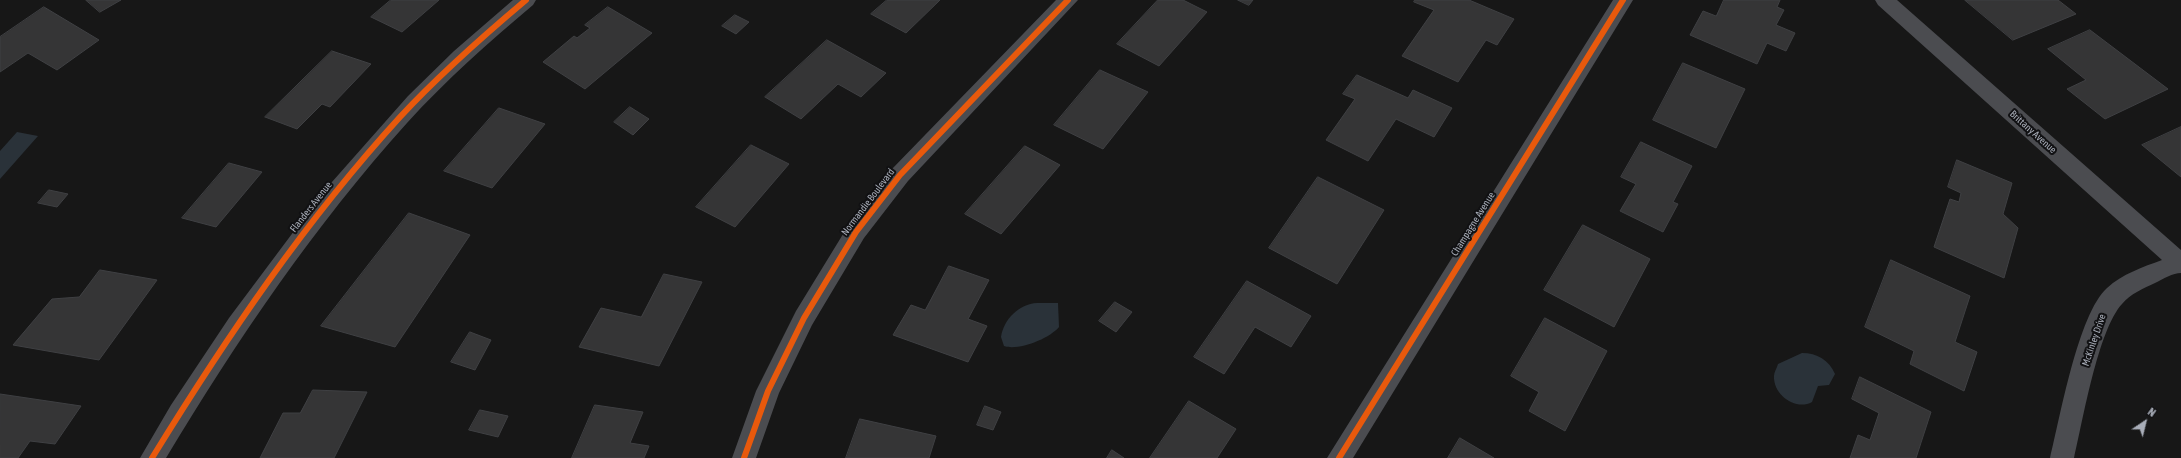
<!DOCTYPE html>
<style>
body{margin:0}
#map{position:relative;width:2181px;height:458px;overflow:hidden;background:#171717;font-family:"Asap Condensed",sans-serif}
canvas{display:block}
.north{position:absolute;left:2125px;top:402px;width:40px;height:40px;-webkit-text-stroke:3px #111113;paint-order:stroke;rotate:35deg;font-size:11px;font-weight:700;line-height:16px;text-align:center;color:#a8adb8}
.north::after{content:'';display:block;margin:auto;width:14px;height:18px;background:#a8adb8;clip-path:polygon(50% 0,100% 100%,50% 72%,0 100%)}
</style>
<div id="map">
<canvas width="2181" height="458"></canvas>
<div class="north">N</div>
</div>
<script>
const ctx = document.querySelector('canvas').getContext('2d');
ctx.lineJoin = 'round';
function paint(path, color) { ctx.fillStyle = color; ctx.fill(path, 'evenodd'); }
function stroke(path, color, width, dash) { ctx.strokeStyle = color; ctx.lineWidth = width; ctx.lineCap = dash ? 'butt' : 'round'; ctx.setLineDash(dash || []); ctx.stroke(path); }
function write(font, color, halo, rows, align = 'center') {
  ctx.font = font + ' "Asap Condensed",sans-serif'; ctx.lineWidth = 4; ctx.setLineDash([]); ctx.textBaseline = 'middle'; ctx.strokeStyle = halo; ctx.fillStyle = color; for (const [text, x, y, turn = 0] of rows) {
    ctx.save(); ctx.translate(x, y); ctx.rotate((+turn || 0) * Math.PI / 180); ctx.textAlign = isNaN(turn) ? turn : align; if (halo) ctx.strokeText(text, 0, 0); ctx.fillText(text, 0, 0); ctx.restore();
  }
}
const water = new Path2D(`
 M17 132 38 136 0 179V151Z
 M1037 303H1058L1059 327C1049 339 1018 351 1004 346L1001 337C1004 319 1019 304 1037 303Z
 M1802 353C1817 353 1829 360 1835 374L1829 385 1818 386 1812 402C1796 411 1773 395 1774 376 1774 372 1777 368 1778 364Z`);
const building = new Path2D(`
 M86 0H121L100 12Z
 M391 0H439L402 32 371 17Z
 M887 0H940L906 33 871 14Z
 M1158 0H1183L1207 12 1159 66 1117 44Z
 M1238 0H1253L1249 5Z
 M1415 0H1469L1514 19 1497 45 1486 40 1458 82 1402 56 1434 10 1414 2Z
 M1724 0H1780L1777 7 1784 10 1776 25 1795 33 1786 51 1767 43 1757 64 1690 35 1703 11 1716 16Z
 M1965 0H2058L2076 14 2013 40Z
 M44 7 99 40 57 70 28 53 0 72V37Z
 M608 7 652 33 585 89 543 62 574 36 577 38 590 28 585 25Z
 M735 15 749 22 736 34 722 26Z
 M2090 30 2168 89 2105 119 2067 89 2086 80 2048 49Z
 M827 40 886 73 861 97 838 84 801 119 765 97Z
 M332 51 371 64 330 107 322 104 297 129 265 117Z
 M1683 63 1745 89 1716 148 1653 120Z
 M1100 70 1148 92 1103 149 1054 125Z
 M1357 75 1408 98 1413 90 1452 108 1434 137 1396 119 1368 161 1326 140 1355 99 1343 94Z
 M630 107 649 119 633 135 614 122Z
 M499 108 545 124 492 188 444 171Z
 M2181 127V177L2142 145Z
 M1641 142 1692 166 1673 202 1678 204 1663 232 1620 211 1636 184 1621 177Z
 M751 145 789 164 735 227 696 207Z
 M1025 146 1060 165 1001 234 965 214Z
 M1957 160 2012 183 2003 214 2018 228 2004 278 1934 247 1950 199 1959 202 1961 193 1948 187Z
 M229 163 262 172 216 227 182 218Z
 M1318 177 1384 210 1337 284 1269 248Z
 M49 190 68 194 57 207 38 203Z
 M409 213 470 235 395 347 321 326Z
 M1583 225 1650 259 1614 327 1544 290Z
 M1891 260 1970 296 1955 342 1977 352 1964 391 1910 364 1914 351 1865 327Z
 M949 266 989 280 968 319 987 326 968 362 893 335 911 305 925 310Z
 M100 270 157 280 99 360 13 345 52 299 79 297Z
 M664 274 702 282 659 366 579 347 601 308 641 317Z
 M1247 281 1311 316 1291 347 1255 327 1224 374 1194 357Z
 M1115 302 1132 312 1116 332 1099 321Z
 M1545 318 1607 351 1565 431 1529 411 1539 392 1511 376Z
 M470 332 491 340 475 370 451 362Z
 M1860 377 1931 412 1916 458H1850L1858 435 1870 440 1879 413 1852 399Z
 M313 390 367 392 334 458H260L283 413H300Z
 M0 394 81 406 55 444 30 441 18 458H0Z
 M1189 401 1236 429 1217 458H1150Z
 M595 405 643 412 630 443 649 446 644 458H572Z
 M985 406 1001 412 993 430 977 425Z
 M480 410 508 416 498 437 469 430Z
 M860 419 936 436 929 458H846Z
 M1460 438 1494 458H1448Z
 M1112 450 1124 458H1107Z`);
const minor = new Path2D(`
 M513 0H536L533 5C489 42 446 80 407 123 315 225 237 340 166 458H140L171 405 229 318 324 191 408 96 454 51Z
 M1056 0H1078L908 181 864 238 812 325 779 393 756 458H732L756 391 796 311 848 226 892 169Z
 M1613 0H1633L1353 458H1327Z
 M1875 0H1897L2181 250V273C2173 273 2163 279 2155 283 2144 288 2130 294 2122 304 2098 330 2083 420 2074 458H2050C2060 418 2078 314 2107 288 2122 274 2143 267 2162 260L1878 5Z`);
const cycleway = new Path2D(`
 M152 458C226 338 305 221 400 117 439 75 482 37 526 0
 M744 458 768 391 804 318 856 232 900 175 1068 0
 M1339 458 1623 0`);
const streetNames = [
 ["Brittany Avenue",2033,132,42],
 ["Normandie Boulevard",868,202,-53],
 ["Flanders Avenue",311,207,-52],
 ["Champagne Avenue",1473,224,-58],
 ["McKinley Drive",2094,340,-71]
];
paint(water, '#2a3239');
paint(building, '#353536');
stroke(building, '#3f4043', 1);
paint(minor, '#4b4c50');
stroke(cycleway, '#e8590c', 6);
write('10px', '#a8adb8', '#111113', streetNames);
</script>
